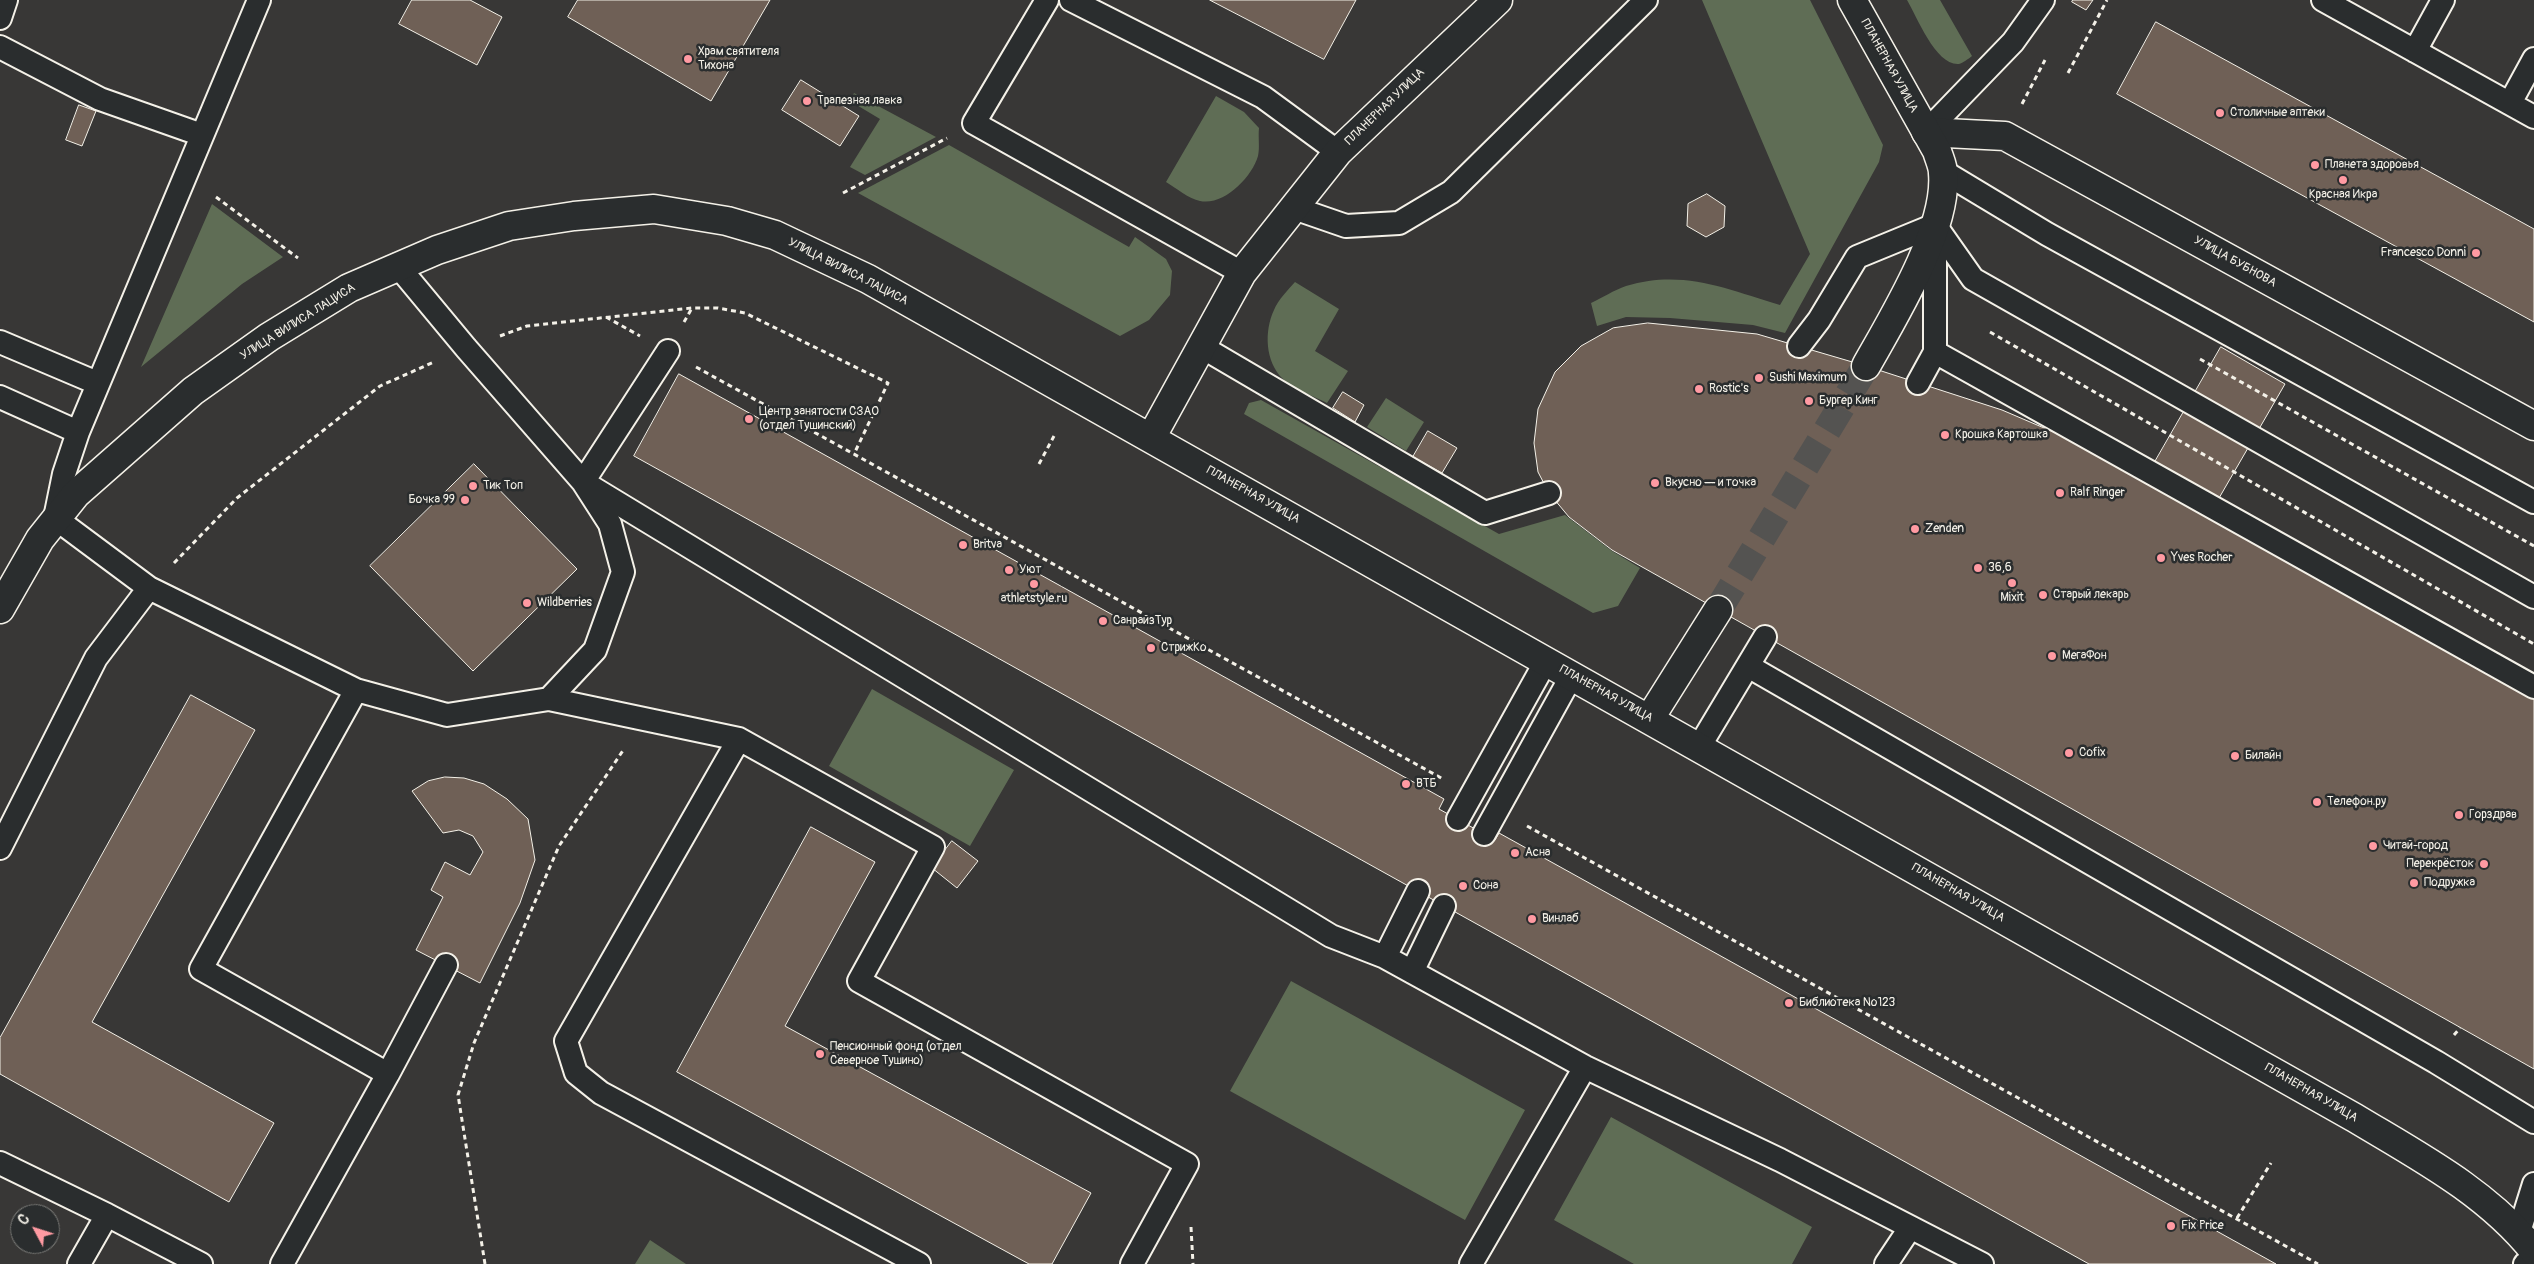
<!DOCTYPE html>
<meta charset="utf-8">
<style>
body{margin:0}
#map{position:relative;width:2534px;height:1264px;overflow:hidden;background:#383736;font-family:Pangolin,sans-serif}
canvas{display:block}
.north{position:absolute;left:10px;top:1204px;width:50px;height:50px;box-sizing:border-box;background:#2a2d2e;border:1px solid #7b7b78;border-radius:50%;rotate:310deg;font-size:14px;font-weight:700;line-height:20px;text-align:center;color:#f4f1e8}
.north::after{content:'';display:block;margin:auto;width:18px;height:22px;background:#ff9aa2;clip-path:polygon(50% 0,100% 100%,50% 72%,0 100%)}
</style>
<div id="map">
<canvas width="2534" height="1264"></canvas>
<div class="north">С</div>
</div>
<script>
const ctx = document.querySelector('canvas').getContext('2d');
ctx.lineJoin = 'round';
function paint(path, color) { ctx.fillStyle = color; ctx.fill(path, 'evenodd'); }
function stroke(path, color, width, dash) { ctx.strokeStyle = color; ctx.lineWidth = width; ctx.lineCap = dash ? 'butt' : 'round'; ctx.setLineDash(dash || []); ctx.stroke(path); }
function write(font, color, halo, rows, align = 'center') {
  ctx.font = font + ' Pangolin,sans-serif'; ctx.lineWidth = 5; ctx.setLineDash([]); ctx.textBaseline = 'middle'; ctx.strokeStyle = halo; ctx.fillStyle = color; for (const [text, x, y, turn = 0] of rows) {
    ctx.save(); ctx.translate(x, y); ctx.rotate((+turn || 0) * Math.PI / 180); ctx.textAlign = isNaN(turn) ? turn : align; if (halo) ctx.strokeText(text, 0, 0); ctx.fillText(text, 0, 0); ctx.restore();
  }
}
const green = new Path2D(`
 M1702 0H1810L1883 145 1879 162 1785 333 1753 325 1670 318 1626 317 1597 326 1591 303C1602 298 1614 290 1626 286 1683 269 1726 289 1780 305L1810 254Z
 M1907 0H1940L1972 56C1968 59 1963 63 1959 64 1936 66 1917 17 1907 0Z
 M854 93 936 137 865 175 850 167 880 119 850 101Z
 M1216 96 1244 112 1259 128C1258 137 1260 148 1258 156 1252 177 1224 206 1200 201 1189 199 1176 188 1166 182Z
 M949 145 1129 247 1135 237 1166 259 1172 271 1170 295 1149 320 1120 336 858 193Z
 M212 204 283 257 242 284 141 367Z
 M1295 282 1339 309 1315 351 1348 371 1327 403C1315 397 1292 388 1283 379 1265 362 1264 331 1274 310 1278 300 1288 290 1295 282Z
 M1386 398 1424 422 1406 451 1367 427Z
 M1261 400 1499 534 1565 515 1612 551 1640 568 1618 606 1593 613 1244 414 1249 403Z
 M872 689 1014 770 970 846 829 766Z
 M1291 981 1525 1110 1465 1220 1230 1091Z
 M1611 1117 1812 1227 1792 1264H1634L1554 1220Z
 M650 1240 686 1264H635Z`);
const building = new Path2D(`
 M412 0H470L502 17 477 65 399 24Z
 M578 0H770L711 101 568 17Z
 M1210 0H1356L1324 59Z
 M2073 0H2093L2086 10 2072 2Z
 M2156 22 2534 229V322L2117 94Z
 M801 80 859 116 840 146 782 110Z
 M79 105 96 111 82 146 66 140Z
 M1707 194 1725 206 1724 227 1706 237 1687 226 1688 204Z
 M1648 323 1757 334 1866 366 2002 410 2119 460 2534 680V1069L1612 550 1569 517 1549 493 1538 472 1534 443 1538 409 1555 372 1581 346 1613 328Z
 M2221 347 2285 384 2215 505 2148 474Z
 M679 374 1444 799 1439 809 1495 840 1499 833 2276 1264H2089L634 456Z
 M1343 392 1364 405 1355 422 1333 408Z
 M1428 431 1457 448 1442 473 1413 457Z
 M474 464 577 569 473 671 370 566Z
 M191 695 255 730 92 1022 274 1123 229 1202 0 1074V1038Z
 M445 777 464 778 484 784 507 799 528 819 535 860 520 903 480 983 416 950 443 897 431 890 445 862 470 875 483 852 473 836 459 830 443 833 412 791 428 781Z
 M811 827 875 862 785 1026 1091 1193 1052 1264H1029L677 1072Z
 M952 841 978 861 957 888 932 868Z`);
const secondaryTunnel = new Path2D(`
 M1718 610 1866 366`);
const path = new Path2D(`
 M2068 73 2107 0
 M2022 104 2045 60
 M843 193 947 138
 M216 197 298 258
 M606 317 640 336
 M684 322 692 308
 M1990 332 2534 644
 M500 336 527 326 692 308H718L745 313 888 383 854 454
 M2200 359 2534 546
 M696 367 1443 779
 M1039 464 1054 436
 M174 563 237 498 380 386 434 362
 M1527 826 2318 1264
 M2454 1035 2460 1028
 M2237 1218 2271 1163
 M1191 1227 1193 1264
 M485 1264 458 1095 474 1043 559 846 624 749`);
const service = new Path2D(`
 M259 0 78 432 64 474 55 518 149 588 356 690 447 715 549 699 595 650 623 572 610 524 583 482 466 348 397 265
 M1047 0 974 123 1242 273
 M1071 0 1263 97 1338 152
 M2323 0 2534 117
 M0 18 6 0
 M0 47 100 99 202 135
 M2415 51 2443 0
 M2510 103 2534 59
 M1926 132 2013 42 2043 0
 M1944 172 2047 234 2534 502
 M1294 208 1346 226 1399 223 1451 192 1646 0
 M1935 225 1973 279 2534 597
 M0 342 97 383
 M1799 346 1819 320 1857 257 1935 225
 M1202 347 1485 513 1549 493
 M1935 352 2534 687
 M1918 383 1935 352V233
 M0 397 78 432
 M583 482 668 351
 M588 485 1331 936 1385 957 1585 1067 1780 1160 1982 1264
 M1748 666 2436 1062 2534 1122
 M549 699 739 739 933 847 859 981 1187 1164 1132 1264
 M739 739 566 1041 576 1073 601 1093 919 1264
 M1699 747 1765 637
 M1458 819 1546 661
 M1484 834 1572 675
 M0 848 96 658 149 588
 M1385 957 1418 891
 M1412 972 1444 906
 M388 1074 446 965
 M0 1163 107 1215 201 1264
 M2519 1232 2534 1184
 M79 1264 107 1215
 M282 1264 388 1074 201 969 356 690
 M1471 1264 1585 1067
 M1886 1264 1910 1228
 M2525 1264 2534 1260`);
const minor = new Path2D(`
 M1926 132 2005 136 2534 426`);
const secondary = new Path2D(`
 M1852 0 1937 151C1939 158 1943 166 1943 173 1948 229 1893 318 1866 366
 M1151 438 1242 273 1338 152 1498 0
 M0 609 40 539 76 494 193 391 269 337 349 288 437 250 509 226 574 216 654 209 727 221 775 235 868 279 2355 1118C2418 1156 2487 1192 2534 1251
 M1650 718 1718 610`);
const markers = [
 [688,59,5,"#ff9aa2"],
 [807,101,5,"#ff9aa2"],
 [2220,113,5,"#ff9aa2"],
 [2315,165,5,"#ff9aa2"],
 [2343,180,5,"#ff9aa2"],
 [2476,253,5,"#ff9aa2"],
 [1759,378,5,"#ff9aa2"],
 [1699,389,5,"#ff9aa2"],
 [1809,401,5,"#ff9aa2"],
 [749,419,5,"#ff9aa2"],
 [1945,435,5,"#ff9aa2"],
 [1655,483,5,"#ff9aa2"],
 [473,486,5,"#ff9aa2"],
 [2060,493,5,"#ff9aa2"],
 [465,500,5,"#ff9aa2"],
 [1915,529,5,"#ff9aa2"],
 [963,545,5,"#ff9aa2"],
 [2161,558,5,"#ff9aa2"],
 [1978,568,5,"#ff9aa2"],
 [1009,570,5,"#ff9aa2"],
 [2012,583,5,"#ff9aa2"],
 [1034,584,5,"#ff9aa2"],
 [2043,595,5,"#ff9aa2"],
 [527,603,5,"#ff9aa2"],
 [1103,621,5,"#ff9aa2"],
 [1151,648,5,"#ff9aa2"],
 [2052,656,5,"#ff9aa2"],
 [2069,753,5,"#ff9aa2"],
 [2235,756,5,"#ff9aa2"],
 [1406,784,5,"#ff9aa2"],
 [2317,802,5,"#ff9aa2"],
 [2459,815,5,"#ff9aa2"],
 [2373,846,5,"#ff9aa2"],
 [1515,853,5,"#ff9aa2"],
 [2484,864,5,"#ff9aa2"],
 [2414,883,5,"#ff9aa2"],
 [1463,886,5,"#ff9aa2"],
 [1532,919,5,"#ff9aa2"],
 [1789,1003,5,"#ff9aa2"],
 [820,1054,5,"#ff9aa2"],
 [2171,1226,5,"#ff9aa2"]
];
const poiNames = [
 ["Храм святителя",698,52],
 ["Тихона",698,66],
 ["Трапезная лавка",817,101],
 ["Столичные аптеки",2230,113],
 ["Планета здоровья",2325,165],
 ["Красная Икра",2343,195,"center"],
 ["Francesco Donni",2466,253,"right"],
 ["Sushi Maximum",1769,378],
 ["Rostic's",1709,389],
 ["Бургер Кинг",1819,401],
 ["Центр занятости СЗАО",759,412],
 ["(отдел Тушинский)",759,426],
 ["Крошка Картошка",1955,435],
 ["Вкусно — и точка",1665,483],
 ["Тик Топ",483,486],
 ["Ralf Ringer",2070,493],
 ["Бочка 99",455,500,"right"],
 ["Zenden",1925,529],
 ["Britva",973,545],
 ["Yves Rocher",2171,558],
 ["36,6",1988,568],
 ["Уют",1019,570],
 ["Старый лекарь",2053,595],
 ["Mixit",2012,598,"center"],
 ["athletstyle.ru",1034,599,"center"],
 ["Wildberries",537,603],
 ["СанрайзТур",1113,621],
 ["СтрижКо",1161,648],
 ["МегаФон",2062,656],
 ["Cofix",2079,753],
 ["Билайн",2245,756],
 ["ВТБ",1416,784],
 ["Телефон.ру",2327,802],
 ["Горздрав",2469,815],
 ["Читай-город",2383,846],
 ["Асна",1525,853],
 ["Перекрёсток",2474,864,"right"],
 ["Подружка",2424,883],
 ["Сона",1473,886],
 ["Винлаб",1542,919],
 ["Библиотека №123",1799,1003],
 ["Пенсионный фонд (отдел",830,1047],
 ["Северное Тушино)",830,1061],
 ["Fix Price",2181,1226]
];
const streetNames = [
 ["ПЛАНЕРНАЯ УЛИЦА",1889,66,61],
 ["ПЛАНЕРНАЯ УЛИЦА",1385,107,-44],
 ["УЛИЦА БУБНОВА",2235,262,29],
 ["УЛИЦА ВИЛИСА ЛАЦИСА",848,272,27],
 ["УЛИЦА ВИЛИСА ЛАЦИСА",298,322,-32],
 ["ПЛАНЕРНАЯ УЛИЦА",1253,495,29],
 ["ПЛАНЕРНАЯ УЛИЦА",1606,694,29],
 ["ПЛАНЕРНАЯ УЛИЦА",1958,893,30],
 ["ПЛАНЕРНАЯ УЛИЦА",2311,1093,30]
];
paint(green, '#5f6d55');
paint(building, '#6f6056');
stroke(building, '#f4f1e8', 1);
stroke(secondaryTunnel, '#545351', 28, [28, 14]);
stroke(service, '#f4f1e8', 26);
stroke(minor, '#f4f1e8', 31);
stroke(secondary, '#f4f1e8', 31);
stroke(path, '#f4f1e8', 3, [5, 4]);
stroke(service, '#2a2d2e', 22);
stroke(minor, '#2a2d2e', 28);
stroke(secondary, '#2a2d2e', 28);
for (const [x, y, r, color] of markers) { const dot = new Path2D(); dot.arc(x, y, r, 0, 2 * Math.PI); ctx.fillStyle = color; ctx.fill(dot); stroke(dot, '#2a2d2e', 2); }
write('12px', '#f4f1e8', '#2a2d2e', poiNames, 'left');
write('12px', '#f4f1e8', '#2a2d2e', streetNames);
</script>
